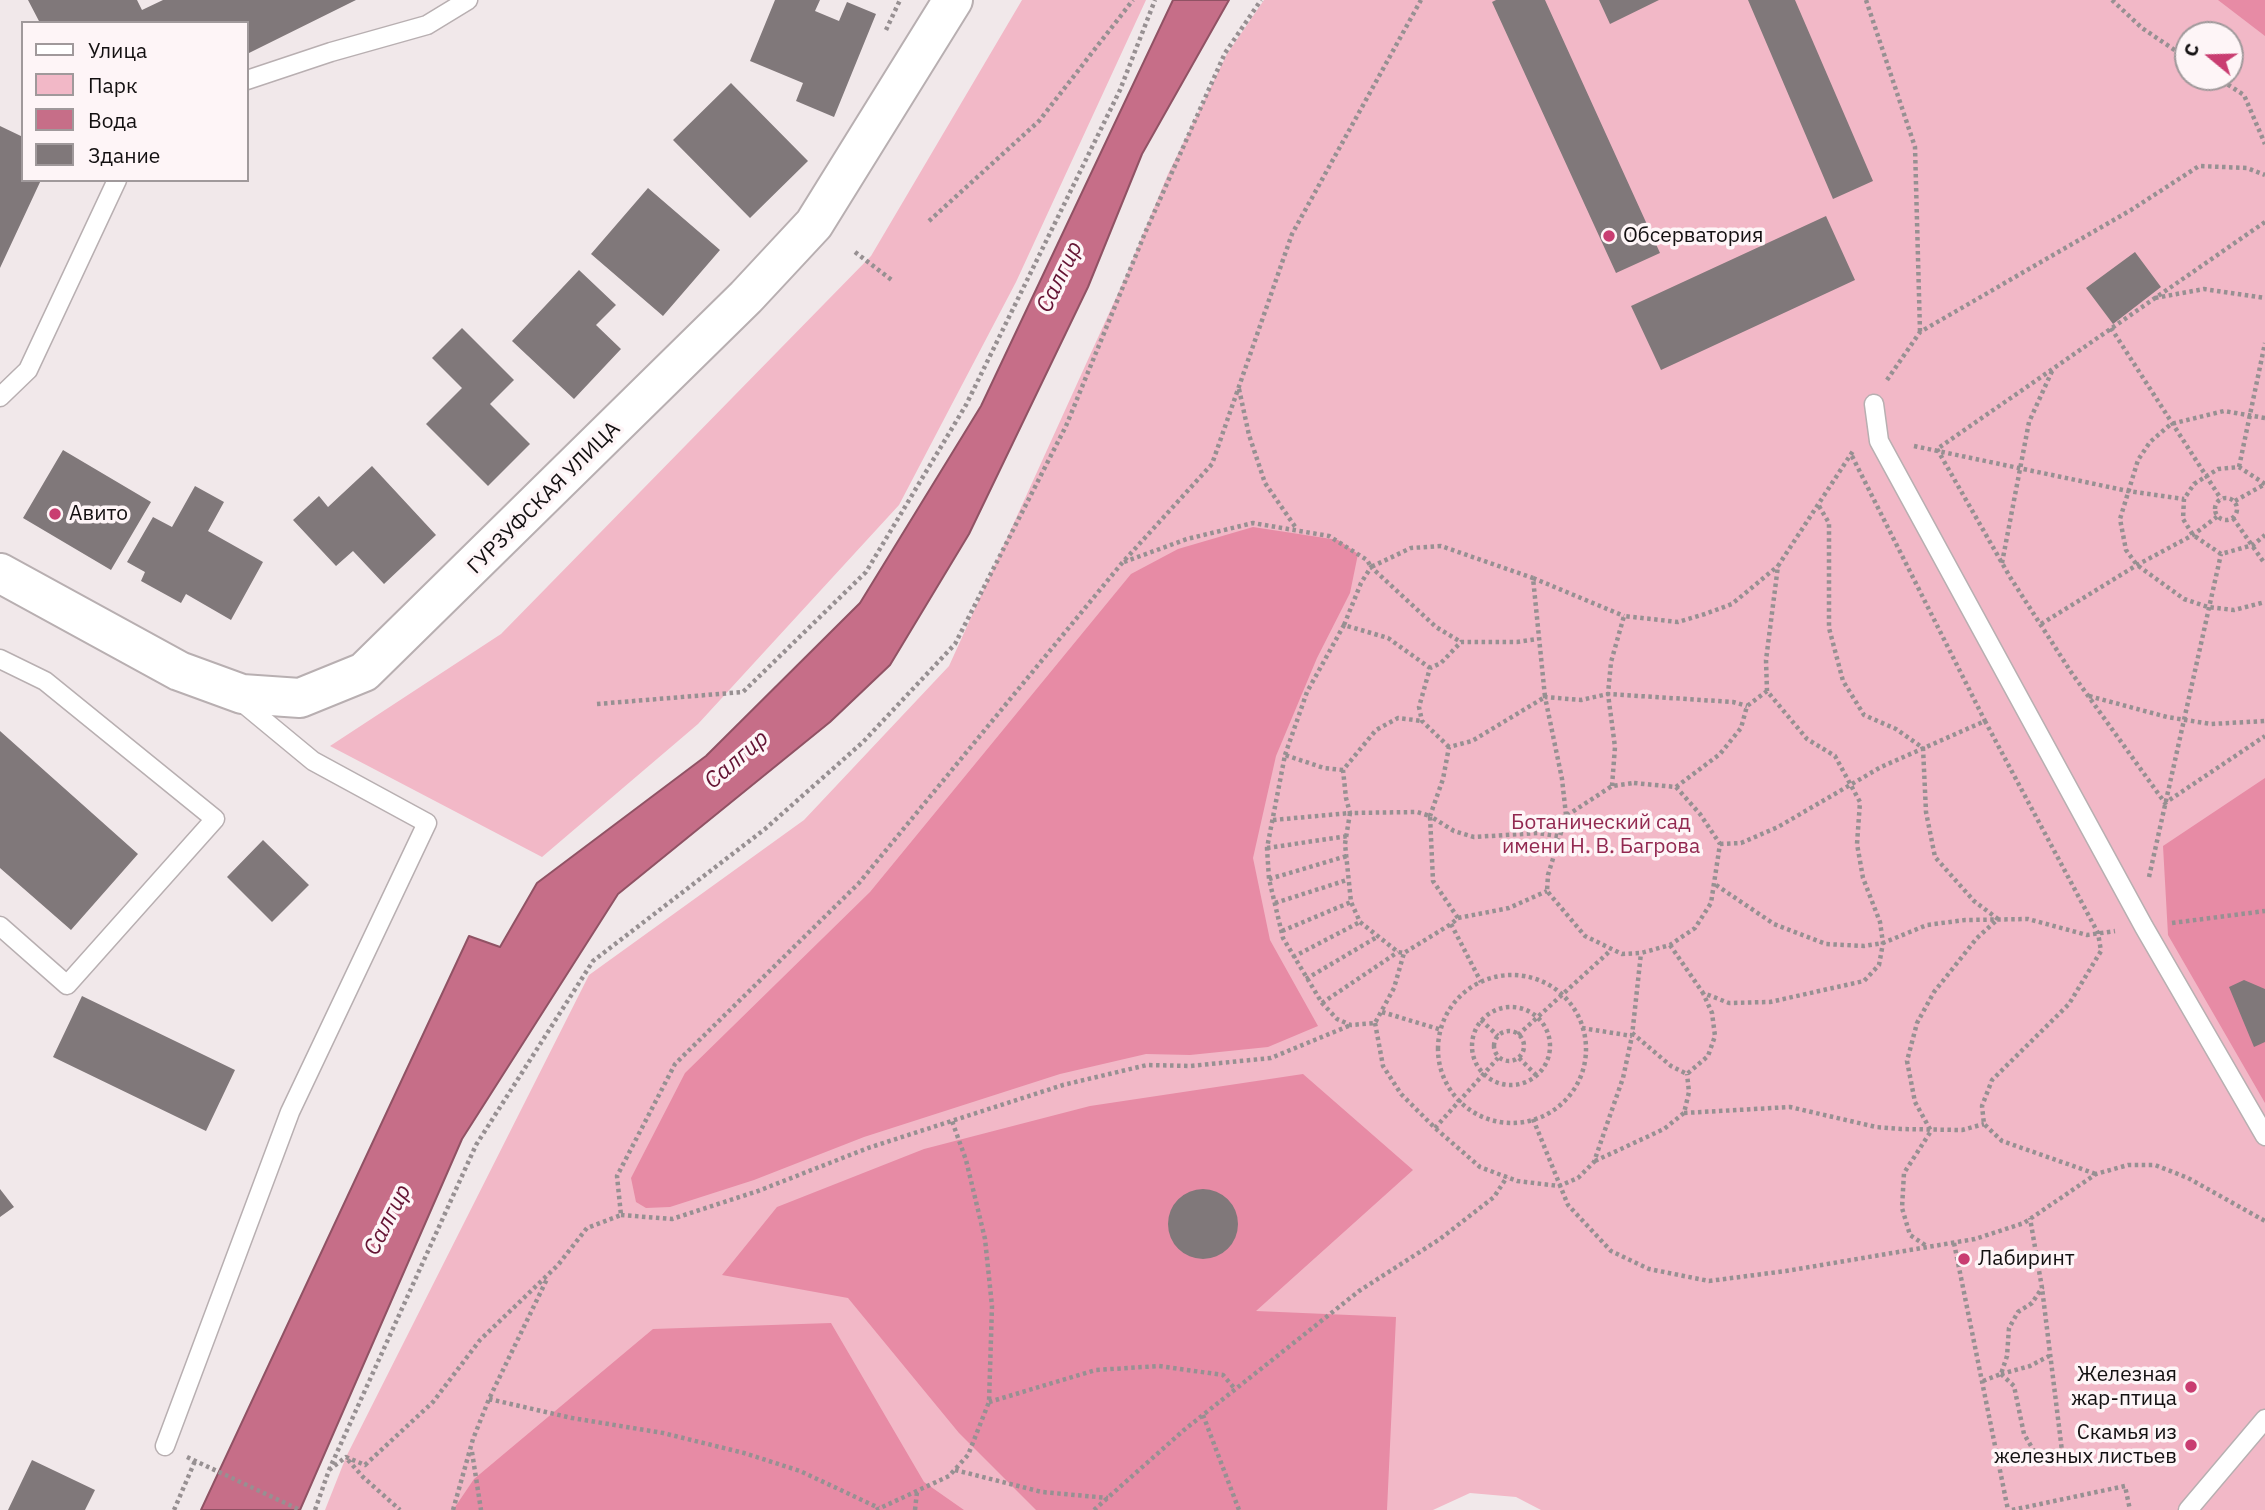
<!DOCTYPE html>
<html>
<head>
<meta charset="utf-8">
<style>
  body { margin:0 }
  #map { position:relative; width:2265px; height:1510px; overflow:hidden; background:#f1e8ea; font-family:"IBM Plex Sans",sans-serif }
  canvas { display:block }
  .legend { position:absolute; left:21px; top:21px; width:228px; height:161px; box-sizing:border-box; background:#fef5f7; border:2px solid #a0999b; margin:0; padding:9px 12px; list-style:none; font-size:21px; color:#131011 }
  .legend li { display:flex; align-items:center; gap:14px; height:35px }
  .legend b { width:35px; border:2px solid #a0999b }
  .north { position:absolute; left:2174px; top:21px; width:70px; height:70px; box-sizing:border-box; background:#fef5f7; border:2px solid #a0999b; border-radius:50%; rotate:289deg; font-size:19px; font-weight:700; line-height:28px; text-align:center; color:#131011 }
  .north::after { content:''; display:block; margin:auto; width:24px; height:32px; background:#c93d71; clip-path:polygon(50% 0,100% 100%,50% 72%,0 100%) }
</style>
</head>
<body>
<div id="map">
<canvas width="2265" height="1510"></canvas>
<ul class="legend">
<li><b style="height:9px;background:#fff"></b>Улица</li>
<li><b style="height:19px;background:#f2b8c7"></b>Парк</li>
<li><b style="height:19px;background:#c66e88"></b>Вода</li>
<li><b style="height:19px;background:#80787a"></b>Здание</li>
</ul>
<div class="north">С</div>
</div>
<script>
const c = document.querySelector('canvas').getContext('2d');
c.lineJoin = 'round';
function paint(path, color) { c.fillStyle = color; c.fill(path, 'evenodd'); }
const shape = rows => new Path2D(rows.map(r => 'M' + r).join(''));
function stroke(path, color, width, dash) { c.strokeStyle = color; c.lineWidth = width; c.lineCap = dash ? 'butt' : 'round'; c.setLineDash(dash || []); c.stroke(path); }
function label(font, color, halo, rows, align = 'center') {
  c.font = font + ' "IBM Plex Sans",sans-serif'; c.lineWidth = 7; c.setLineDash([]); c.textBaseline = 'middle'; c.strokeStyle = halo; c.fillStyle = color; for (const [text, x, y, turn = 0] of rows) {
    c.save(); c.translate(x, y); c.rotate((+turn || 0) * Math.PI / 180); c.textAlign = isNaN(turn) ? turn : align; if (halo) c.strokeText(text, 0, 0); c.fillText(text, 0, 0); c.restore();
  }
}
paint(shape([
  [1022,0,1146,0,1016,282,899,505,698,724,542,857,330,746,501,634,871,256],
  [1264,0,2265,0,2265,1510,1541,1510,1516,1497,1470,1493,1433,1510,325,1510,346,1457,589,975,804,820,949,666,1125,278,1168,174,1227,54],
  [2188,35,2230,35,2230,77,2188,77]
]), '#f2b8c7');
paint(shape([
  [2218,0,2265,0,2265,36],
  [1253,527,1338,540,1358,554,1350,593,1317,658,1276,756,1253,858,1270,940,1318,1026,1268,1047,1190,1055,1146,1054,1060,1074,864,1137,754,1180,670,1207,646,1208,636,1202,631,1178,685,1073,870,892,1131,574,1178,549],
  [2265,778,2265,1103,2168,935,2163,846],
  [1303,1074,1413,1170,1256,1311,1396,1317,1387,1510,1036,1510,959,1433,848,1298,722,1275,777,1207,924,1149,1090,1106],
  [831,1323,924,1482,964,1510,453,1510,474,1479,653,1329]
]), '#e78ba5');
const water = shape([
  [1173,0,1229,0,1142,154,1088,287,969,534,890,665,830,722,618,894,462,1139,300,1510,201,1510,469,936,500,947,537,883,706,756,860,603,981,406,1173,0]
]);
paint(water, '#c66e88');
stroke(water, '#905264', 2);
paint(shape([
  [28,0,137,0,142,10,163,0,356,0,247,54,247,23,40,23],
  [775,0,820,0,815,11,839,21,847,2,876,14,834,117,796,101,803,83,750,61],
  [1496,0,1545,0,1660,253,1616,273,1492,2],
  [1599,0,1659,0,1610,24],
  [1748,0,1795,0,1873,181,1833,199],
  [731,83,808,161,750,218,673,140],
  [0,126,23,137,23,180,41,180,0,268],
  [648,188,720,250,663,316,591,254],
  [1826,216,1855,280,1661,370,1631,306],
  [2135,252,2161,287,2113,324,2086,288],
  [579,270,616,305,596,325,621,349,574,399,512,341],
  [462,328,514,380,490,404,530,444,488,486,426,424,462,388,432,358],
  [63,450,151,502,111,570,23,518],
  [372,466,436,535,384,584,353,551,336,566,293,520,319,496,328,507],
  [195,486,224,502,208,531,263,562,231,620,186,594,181,603,141,581,145,572,127,562,153,517,172,527],
  [0,731,138,854,71,930,0,868],
  [263,840,309,885,272,922,227,877],
  [2244,980,2265,989,2265,1042,2254,1047,2229,987],
  [82,996,235,1070,206,1131,53,1057],
  '1168 1224a35 35 0 1 1 70 0a35 35 0 1 1-70 0Z',
  [0,1189,14,1207,0,1217],
  [32,1460,95,1490,85,1510,8,1510]
]), '#80787a');
const service = shape([
  [247,80,331,52,427,25,468,0],
  [0,397,28,370,117,180],
  [1874,404,1879,441,2144,927,2265,1136],
  [0,659,45,681,215,819,67,985,0,926],
  [165,1446,290,1112,427,823,313,761,238,699],
  [2188,1510,2265,1419]
]);
const secondary = shape([
  [0,573,179,671,242,694,300,698,364,672,746,297,814,224,953,0]
]);
stroke(service, '#b8afb1', 21);
stroke(secondary, '#b8afb1', 42);
stroke(shape([
  [1866,0,1915,147,1920,332],
  [2112,0,2142,28,2188,59],
  [886,30,900,0],
  [2216,77,2244,95,2265,144],
  [929,221,1039,121,1133,0],
  [2265,222,1937,449,2010,577,2071,672,2165,803,2265,736],
  [855,252,893,281],
  [2155,298,2204,289,2265,298],
  [2111,328,2221,499],
  [1887,380,1920,332,2131,210,2199,166,2247,168,2265,175],
  [1239,389,1249,435,1265,483,1296,528],
  [2265,418,2224,411,2171,424,2150,442,2138,460,2120,519,2126,550,2137,565,2184,599,2208,607,2234,610,2265,602],
  [1914,446,2128,491,2184,499],
  [1852,456,1985,721],
  [2239,467,2265,343],
  [2265,484,2239,467,2218,469,2194,484,2184,499,2183,519,2193,535,2221,554,2253,545,2265,535],
  '2215 509a11 11 0 1 1 22 0a11 11 0 1 1-22 0Z',
  [2235,501,2265,484],
  [1819,506,1829,523,1829,628,1843,681,1864,715,1896,729,1923,748,1926,812,1935,857,1974,901,1998,919,1977,938,1934,992,1917,1023,1907,1061,1915,1102,1931,1131,1904,1173,1902,1208,1910,1235,1928,1247],
  [2233,518,2265,564],
  [1124,562,1187,539,1253,523,1329,536,1367,560,1371,567,1411,548,1441,546,1533,578],
  [2002,563,2029,422,2053,369],
  [2041,624,2137,565,2193,535,2218,516],
  [1344,625,1361,583,1371,567,1436,627,1461,642],
  [2089,696,2167,717,2211,724,2265,721],
  [597,704,743,692,866,572,966,405,1120,90,1155,0],
  [1449,747,1422,721,1419,707,1430,668,1441,663,1461,642,1517,642,1537,639],
  [1285,755,1307,692,1344,625,1388,638,1430,668],
  [1343,770,1324,768,1285,755,1267,848,1269,879,1283,938,1322,1003,1337,1019,1351,1025,1375,1023,1394,988,1404,953],
  [1634,783,1676,787,1700,814,1720,844,1711,903,1695,928,1670,945,1641,953,1622,954,1585,936,1547,891,1548,875,1566,816,1612,786,1634,783],
  [1612,786,1615,747,1608,694,1733,702,1747,706],
  [1676,787,1720,754,1741,728,1747,706,1767,691],
  [1566,815,1562,779,1545,697,1581,700,1608,694,1611,662,1624,616,1678,622,1705,614,1732,604,1778,566],
  [1273,820,1350,813,1345,844,1351,902,1360,922,1398,952,1404,953,1451,924,1458,918,1433,881,1430,816,1417,812,1350,813,1346,798,1343,770,1376,730,1398,718,1422,721],
  [1558,836,1538,833,1474,837,1454,831,1430,816,1443,779,1449,747,1472,741,1545,697,1533,578,1624,616],
  [1720,844,1741,843,1778,827,1881,767,1985,721,2098,933,2101,951,2069,1004,1992,1080,1982,1106,1984,1124,2002,1141,2096,1174],
  [1267,848,1348,836],
  [2149,877,2221,554],
  [1269,879,1347,856],
  [1716,885,1774,924,1826,944,1864,946,1883,943,1927,925,1965,920,2028,919,2087,935,2115,931],
  [1275,903,1347,880],
  [1458,918,1509,908,1547,891],
  [2172,923,2265,911],
  [1451,924,1481,982],
  [1282,931,1351,902],
  [1670,945,1703,993,1729,1003,1770,1002,1864,981,1879,965,1883,943,1880,922,1863,878,1857,844,1860,802,1835,756,1807,739,1767,691,1766,660,1778,566,1853,451],
  [1293,957,1360,922],
  '1438 1049a74 74 0 1 1 148 0a74 74 0 1 1-148 0Z',
  [1306,979,1377,937],
  [1322,1003,1398,952],
  '1472 1046a39 39 0 1 1 78 0a39 39 0 1 1-78 0Z',
  [1382,1012,1442,1030],
  [1481,1020,1498,1036],
  [1375,1023,1383,1066,1401,1094,1435,1128,1480,1167,1517,1181,1559,1186,1578,1178,1594,1162,1607,1124,1623,1078,1632,1036,1641,953],
  [1582,1028,1632,1036],
  '1494 1046a15 15 0 1 1 30 0a15 15 0 1 1-30 0Z',
  [1632,1033,1671,1066,1687,1074,1708,1056,1715,1036,1712,1013,1703,993],
  [1518,1035,1610,951],
  [1519,1058,1538,1077],
  [1684,1113,1790,1107,1876,1127,1901,1129,1962,1130,1984,1124],
  [1533,1119,1568,1205,1611,1251,1649,1269,1709,1281,1786,1271,1975,1239,2024,1223,2096,1174,2128,1165,2155,1165,2188,1178,2265,1221],
  [1435,1128,1498,1058],
  [1595,1161,1664,1129,1684,1113,1689,1092,1687,1074],
  [621,1215,672,1219,758,1191,868,1148,1063,1085,1147,1065,1190,1066,1271,1058,1351,1025],
  [1954,1243,2008,1510],
  [2001,1374,2014,1386,2024,1434,2038,1458,2054,1460,2062,1451,2042,1288],
  [2001,1374,2030,1366,2049,1356],
  [1983,1381,2001,1374,2007,1356,2009,1328,2018,1312,2032,1303,2042,1288,2030,1218],
  [489,1399,572,1418,663,1433,744,1453,800,1471,879,1508],
  [989,1402,1096,1370,1159,1366,1223,1375,1235,1389],
  [1203,1415,1239,1510],
  [472,1452,481,1510],
  [187,1457,300,1510],
  [348,1460,363,1477,400,1510],
  [329,1470,346,1457,365,1465,433,1402,480,1340,558,1265,587,1228,621,1215,617,1176,675,1064,859,883,1122,563,1212,464,1292,234,1421,0],
  [955,1470,1042,1492,1108,1498],
  [174,1510,195,1461],
  [315,1510,329,1470,476,1145,593,961,765,829,863,742,955,644,1066,426,1145,233,1225,53,1261,0],
  [453,1510,473,1439,489,1399,547,1279],
  [876,1510,949,1476,968,1455,989,1402,992,1306,985,1239,966,1160,952,1121],
  [915,1510,917,1492],
  [1094,1510,1184,1430,1359,1291,1440,1239,1494,1197,1507,1177],
  [2012,1510,2125,1486,2130,1510]
]), '#979092', 4.5, [3.5, 3.5]);
stroke(service, '#fff', 18);
stroke(secondary, '#fff', 38);
for (const [x, y, r, color] of [
  [1609,236,7,"#c93d71"],
  [55,514,7,"#c93d71"],
  [1964,1259,7,"#c93d71"],
  [2191,1387,7,"#c93d71"],
  [2191,1445,7,"#c93d71"]
]) { const dot = new Path2D(); dot.arc(x, y, r, 0, 2 * Math.PI); c.fillStyle = color; c.fill(dot); stroke(dot, '#fef5f7', 2.5); }
label('21px', '#131011', '#fef5f7', [
  ["Обсерватория",1623,236],
  ["Авито",69,514],
  ["Лабиринт",1978,1259],
  ["Железная",2177,1375,"right"],
  ["жар-птица",2177,1399,"right"],
  ["Скамья из",2177,1433,"right"],
  ["железных листьев",2177,1457,"right"]
], 'left');
label('21px', '#131011', '#fef5f7', [
  ["ГУРЗУФСКАЯ УЛИЦА",544,498,-45]
]);
label('21px', '#922850', '#fef5f7', [
  ["Ботанический сад",1601,823],
  ["имени Н. В. Багрова",1601,847]
]);
label('italic 23px', '#641333', '#fef5f7', [
  ["Салгир",1060,277,-64],
  ["Салгир",737,760,-41],
  ["Салгир",388,1220,-63]
]);
</script>
</body>
</html>
